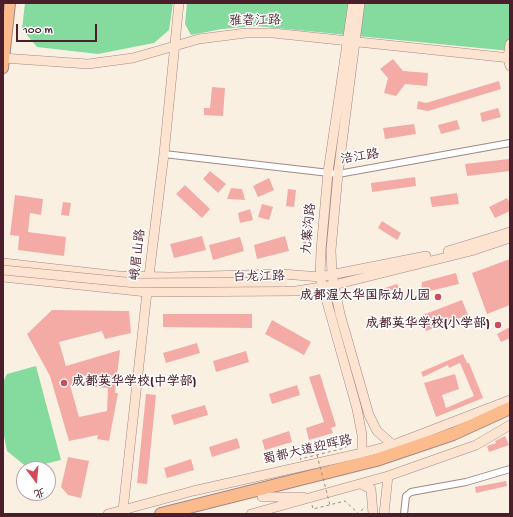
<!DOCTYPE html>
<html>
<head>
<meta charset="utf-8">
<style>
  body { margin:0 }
  #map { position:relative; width:513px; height:517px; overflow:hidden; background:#faf0e2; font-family:"Gochi Hand","LXGW WenKai TC",sans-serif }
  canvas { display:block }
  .frame { position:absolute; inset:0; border:4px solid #4a1f2b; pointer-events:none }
  .north { position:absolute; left:16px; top:461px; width:40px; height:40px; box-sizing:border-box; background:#fff; border:1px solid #b7a5aa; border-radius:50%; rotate:164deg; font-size:11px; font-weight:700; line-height:16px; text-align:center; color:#4a1f2b }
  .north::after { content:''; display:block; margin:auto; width:14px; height:18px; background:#d1495b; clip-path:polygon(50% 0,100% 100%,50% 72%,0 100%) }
  .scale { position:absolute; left:16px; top:24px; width:81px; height:18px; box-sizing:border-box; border:2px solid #4a1f2b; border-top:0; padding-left:5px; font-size:12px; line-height:14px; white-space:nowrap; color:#4a1f2b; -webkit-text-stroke:3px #fff; paint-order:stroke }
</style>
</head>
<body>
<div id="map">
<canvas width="513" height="517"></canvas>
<div class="frame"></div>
<div class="north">北</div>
<div class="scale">100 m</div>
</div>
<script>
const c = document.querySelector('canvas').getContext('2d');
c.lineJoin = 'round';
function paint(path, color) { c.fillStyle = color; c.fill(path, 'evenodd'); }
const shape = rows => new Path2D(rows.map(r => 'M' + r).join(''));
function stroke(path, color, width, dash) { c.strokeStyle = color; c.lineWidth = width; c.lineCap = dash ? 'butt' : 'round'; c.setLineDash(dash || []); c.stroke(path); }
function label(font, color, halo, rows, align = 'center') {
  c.font = font + ' "Gochi Hand","LXGW WenKai TC",sans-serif'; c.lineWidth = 3; c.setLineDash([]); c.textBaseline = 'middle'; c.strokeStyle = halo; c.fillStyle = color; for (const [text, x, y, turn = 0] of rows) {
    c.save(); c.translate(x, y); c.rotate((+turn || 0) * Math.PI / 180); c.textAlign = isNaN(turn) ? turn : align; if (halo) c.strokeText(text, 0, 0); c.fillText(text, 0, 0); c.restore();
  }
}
paint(shape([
  [25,3,173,3,169,30,154,43,98,54,37,47,22,29],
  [187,3,510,3,510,51,256,26,222,29,191,35,185,24],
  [36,366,61,460,28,468,7,451,3,431,3,382,7,374]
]), '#85db9e');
paint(shape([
  [393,59,403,71,428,73,427,86,405,84,396,96,384,93,388,78,380,69],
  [499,81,501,89,428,111,417,109,418,101,426,103],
  [212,87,225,88,223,116,204,115,204,108,210,108],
  [498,108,501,117,482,122,480,113],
  [457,120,460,129,441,134,438,125],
  [414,124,416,134,385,139,383,128],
  [509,159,510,171,467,176,465,164],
  [210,171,226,184,218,193,203,179],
  [415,177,416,186,372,192,371,183],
  [269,178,274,190,258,197,253,186],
  [185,185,210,209,202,218,176,194],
  [231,188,242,189,245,200,227,199],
  [288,189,296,190,294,207,286,206],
  [457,193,459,204,432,207,430,197],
  [15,195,43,199,41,215,30,213,28,232,66,237,64,256,18,250,19,236,10,235],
  [507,198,510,203,510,211,495,218,489,207],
  [63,202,71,203,69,216,61,215],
  [262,204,273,207,269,220,258,217],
  [308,205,313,205,309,245,303,245],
  [250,209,253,220,240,223,238,213],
  [382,221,401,233,397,240,378,228],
  [202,236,206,250,174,258,170,244],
  [285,236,289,251,257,259,254,245],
  [240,237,244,251,213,260,209,245],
  [510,259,510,305,487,314,472,273],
  [456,273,459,284,421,293,422,282],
  [397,284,399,288,389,291,392,299,385,301,382,289],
  [462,300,468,315,426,331,420,316],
  [52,310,129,311,131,333,105,339,102,331,59,342,66,366,120,350,115,393,118,393,109,441,97,439,98,435,69,441,50,376,27,334],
  [70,385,108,388,107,411,79,417],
  [163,314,252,314,252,328,163,327],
  [272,320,311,342,304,355,265,334],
  [510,327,510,338,501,342,497,334],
  [197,343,200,353,166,363,163,353],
  [246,351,249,362,216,372,213,361],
  [463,354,467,363,469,363,483,398,436,417,424,383,455,374,459,389,442,395,446,408,474,396,460,363,449,368,448,365,423,377,421,372],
  [320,374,336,426,331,428,333,433,309,440,306,428,324,422,309,377],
  [297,385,300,395,272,404,269,394],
  [146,394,156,395,147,484,137,483],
  [205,405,208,415,174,425,171,415],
  [289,431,292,442,265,450,262,440],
  [505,436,509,445,489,452,487,446,496,443,495,441],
  [237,438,240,448,212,457,209,447],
  [68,457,89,461,81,498,68,495,61,487],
  [191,459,194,470,167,478,164,468],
  [506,481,507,486,476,493,475,487]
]), '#f4aba5');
const street = shape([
  [164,154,338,174,510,143],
  [404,514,406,496,411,492,466,482,510,469]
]);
const secondary = shape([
  [353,3,328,172,321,250,320,277,357,409,362,435,362,453],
  [360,3,338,174,331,250,332,275,340,314,369,415,377,431,393,445],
  [510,44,508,58,510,66],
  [3,58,88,64,133,58,199,39,246,33,273,33,510,58],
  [448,251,510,232],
  [3,263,119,276,170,277,283,274,320,277,426,256],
  [3,277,147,292,296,291,334,285,471,251,510,238],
  [361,484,371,489,373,514],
  [262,497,303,497],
  [123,510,147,292,164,154,179,3],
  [108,514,193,491,362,453,393,445,510,400],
  [251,514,388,476,476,445,510,425],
  [384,514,388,476]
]);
const primary = shape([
  [3,68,10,3]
]);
const highway = shape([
  [161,514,376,460,453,434,510,408]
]);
stroke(street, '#a28886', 8);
stroke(secondary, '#a28886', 10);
stroke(primary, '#a28886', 12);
stroke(highway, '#a28886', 14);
stroke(shape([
  [301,460,300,459,345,448,349,443,354,441],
  [312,505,313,509,345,501,359,514,365,506]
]), '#a28886', 1, [3, 3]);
stroke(street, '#fff', 6);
stroke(secondary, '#fde4d1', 9);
stroke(primary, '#fbbb8d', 10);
stroke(highway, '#fbbb8d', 12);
const secondaryBridge = shape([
  [3,270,136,283,283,282]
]);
stroke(secondaryBridge, '#a28886', 10, []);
stroke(shape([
  [317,455,330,505]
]), '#a28886', 1, [3, 3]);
stroke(secondaryBridge, '#fde4d1', 9);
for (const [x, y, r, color] of [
  [438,297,4,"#d1495b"],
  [498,325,4,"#d1495b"],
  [64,383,4,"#d1495b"]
]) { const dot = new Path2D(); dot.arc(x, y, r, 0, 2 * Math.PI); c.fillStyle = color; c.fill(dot); stroke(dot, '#fff', 1.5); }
label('13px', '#4a1f2b', '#fff', [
  ["雅砻江路",255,22,-1],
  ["涪江路",360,158,-9],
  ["九寨沟路",310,229,-85],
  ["峨眉山路",139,255,-83],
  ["白龙江路",259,278,-1],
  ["蜀都大道迎晖路",308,451,-13]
]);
label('bold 13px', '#4a1f2b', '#fff', [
  ["成都渥太华国际幼儿园",430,297],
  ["成都英华学校(小学部)",490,325],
  ["成都英华学校(中学部)",72,383,"left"]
], 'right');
</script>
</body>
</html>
